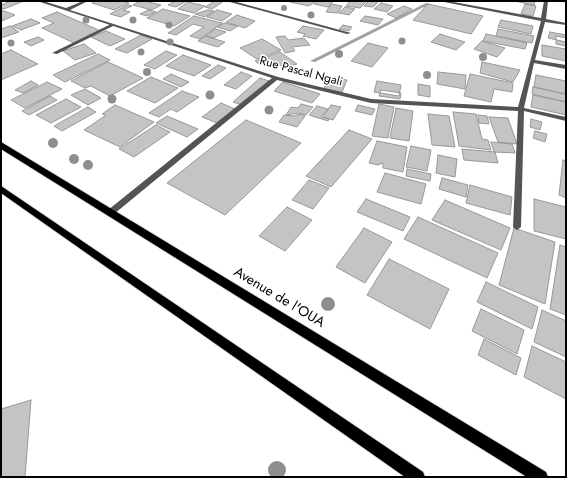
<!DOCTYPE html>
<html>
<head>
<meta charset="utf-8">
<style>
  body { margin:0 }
  #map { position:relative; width:567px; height:478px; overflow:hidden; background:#fff; font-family:Jost,sans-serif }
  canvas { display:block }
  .frame { position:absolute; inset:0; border:2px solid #000; pointer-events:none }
</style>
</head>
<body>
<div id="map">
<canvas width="567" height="478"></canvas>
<div class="frame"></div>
</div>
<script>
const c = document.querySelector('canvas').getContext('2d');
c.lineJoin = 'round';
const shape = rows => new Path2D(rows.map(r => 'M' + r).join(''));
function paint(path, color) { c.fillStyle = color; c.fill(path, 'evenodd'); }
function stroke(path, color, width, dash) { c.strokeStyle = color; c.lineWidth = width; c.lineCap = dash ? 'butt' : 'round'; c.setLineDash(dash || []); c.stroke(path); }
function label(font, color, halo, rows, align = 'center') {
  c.font = font + ' Jost,sans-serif'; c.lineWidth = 3; c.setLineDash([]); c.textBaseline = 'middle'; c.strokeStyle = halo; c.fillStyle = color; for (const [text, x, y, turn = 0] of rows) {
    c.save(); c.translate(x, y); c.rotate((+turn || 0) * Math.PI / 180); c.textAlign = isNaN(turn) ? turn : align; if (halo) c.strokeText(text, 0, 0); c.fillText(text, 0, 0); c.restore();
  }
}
paint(shape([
  [426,3,430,4,315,62,310,61,426,3]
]), '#a2a2a2');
const building = shape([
  [11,1,24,1,4,9,1,8,1,5,11,1],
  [96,1,122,1,129,3,114,10,92,3,96,1],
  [140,1,145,1,161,5,152,10,133,5,140,1],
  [175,1,179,1,185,2,176,7,168,5,175,1],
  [215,1,224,1,212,9,205,7,215,1],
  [291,1,316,1,309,6,290,2,291,1],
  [318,1,329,1,333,2,328,7,314,4,318,1],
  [350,1,367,1,360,8,346,6,350,1],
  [369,1,372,1,378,2,373,7,364,6,369,1],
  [514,1,535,1,534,5,514,1],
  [188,2,205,6,194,13,178,9,188,2],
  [381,3,393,6,387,12,374,9,381,3],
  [331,4,342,6,338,13,326,12,331,4],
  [428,4,483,16,471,34,413,20,428,4],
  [525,4,536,6,533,16,521,14,525,4],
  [128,5,132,6,123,10,130,12,121,17,110,14,128,5],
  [404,6,412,9,396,18,387,14,404,6],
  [345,7,355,9,349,15,339,13,345,7],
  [163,9,190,16,174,26,147,18,163,9],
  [1,10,15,15,2,21,1,10],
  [148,10,156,12,147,16,140,14,148,10],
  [208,10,214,11,205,17,195,14,208,10],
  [217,10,232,14,222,21,207,17,217,10],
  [57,12,101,31,74,43,42,28,54,23,42,18,57,12],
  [237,15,255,21,245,28,226,22,237,15],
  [194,16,222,23,200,39,190,36,204,27,193,24,176,35,168,33,194,16],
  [365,16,383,19,378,25,360,21,365,16],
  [31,19,40,23,21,30,12,26,31,19],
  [501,20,533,26,531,34,498,27,501,20],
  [224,23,238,26,230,31,217,27,224,23],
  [343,25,352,27,349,31,339,29,343,25],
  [10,26,19,32,1,38,1,29,10,26],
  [303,26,324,30,316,39,303,36,305,34,297,32,303,26],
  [215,29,219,30,226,32,214,38,206,36,215,29],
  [498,29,534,36,532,43,496,36,498,29],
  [106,31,125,39,110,46,91,37,106,31],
  [550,32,566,35,566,42,548,38,550,32],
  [440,34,465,42,456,50,431,42,440,34],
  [486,34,527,43,525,49,483,41,486,34],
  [141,35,152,39,127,53,115,49,141,35],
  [205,36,225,42,218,47,198,41,205,36],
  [285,36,288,40,304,38,310,45,292,47,295,51,285,53,276,37,285,36],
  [556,36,566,38,566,46,556,44,556,36],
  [38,37,44,40,31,46,24,42,38,37],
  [262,39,281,50,257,59,240,48,262,39],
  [482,41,505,48,497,57,474,49,482,41],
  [368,43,388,48,372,67,351,61,368,43],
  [84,44,96,53,75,60,63,51,84,44],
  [542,45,566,49,566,61,542,56,542,45],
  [11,50,38,64,1,80,1,54,11,50],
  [166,51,177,55,155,69,144,65,166,51],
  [280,52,297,64,284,68,272,60,260,65,255,61,280,52],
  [98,54,110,60,65,82,53,75,98,54],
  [183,55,211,65,194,76,166,66,183,55],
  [108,62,143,78,110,96,91,86,85,88,71,81,108,62],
  [482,62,520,70,513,82,480,73,482,62],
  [218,65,226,68,210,79,202,76,218,65],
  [241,72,252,76,236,89,224,85,241,72],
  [438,72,466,75,465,89,437,84,438,72],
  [171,74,189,82,181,87,163,79,171,74],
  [470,74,513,83,512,92,494,89,491,102,464,96,470,74],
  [536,75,566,81,565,94,534,87,536,75],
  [151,77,178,88,155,103,127,91,151,77],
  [329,77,347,80,342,92,324,89,329,77],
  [260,78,269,81,242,105,233,102,260,78],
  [31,81,38,85,23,93,15,90,31,81],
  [377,81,401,85,399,96,374,92,377,81],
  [47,82,62,89,25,108,11,100,47,82],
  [283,82,320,94,312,103,274,91,283,82],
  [418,84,430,86,430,97,418,95,418,84],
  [533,87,566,94,566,102,532,94,533,87],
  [85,89,101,98,88,105,71,95,85,89],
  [381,90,401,93,400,99,379,96,381,90],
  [182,91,199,97,177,112,171,109,159,117,149,113,182,91],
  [533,95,566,102,566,115,531,107,533,95],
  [50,96,57,100,29,115,22,111,50,96],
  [66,99,81,107,51,123,36,115,66,99],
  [221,103,235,109,217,123,202,117,221,103],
  [301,104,313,107,306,115,299,113,286,115,291,107,298,108,301,104],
  [379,104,394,107,388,138,372,136,379,104],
  [115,105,154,122,120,147,84,130,106,115,102,114,115,105],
  [331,105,341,107,333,120,323,117,331,105],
  [358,105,375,109,372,115,355,111,358,105],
  [317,106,328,109,321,117,329,119,328,121,309,115,317,106],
  [88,107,96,112,62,131,54,126,88,107],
  [396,108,413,111,409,141,390,138,396,108],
  [453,112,476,114,482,139,488,140,491,150,459,146,453,112],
  [300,114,305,116,297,127,279,122,284,115,293,116,300,114],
  [428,114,449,116,455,147,432,145,428,114],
  [478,115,487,116,489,124,479,123,478,115],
  [167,116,198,129,187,137,156,123,167,116],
  [489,117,508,118,517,144,498,142,489,117],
  [531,119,542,122,540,130,530,127,531,119],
  [246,120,301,143,225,215,167,183,246,120],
  [156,125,170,132,134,157,119,149,156,125],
  [349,130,372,139,331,187,306,176,349,130],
  [535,131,547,134,545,142,533,138,535,131],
  [377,141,407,147,403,172,383,168,383,163,378,165,369,163,377,141],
  [491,142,512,144,515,153,494,152,491,142],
  [411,146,431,150,427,171,406,167,411,146],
  [462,149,495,152,498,163,464,160,462,149],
  [438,155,457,159,455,177,436,173,438,155],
  [563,160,566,161,566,198,559,195,563,160],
  [407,169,431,174,430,181,406,176,407,169],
  [385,173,426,184,421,204,377,192,385,173],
  [442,178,468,185,466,197,439,189,442,178],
  [309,180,329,188,313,209,292,200,309,180],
  [470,185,512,197,510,215,466,203,470,185],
  [366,199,410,217,403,231,357,212,366,199],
  [534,199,566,207,566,239,534,231,534,199],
  [445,200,510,228,501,250,432,220,445,200],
  [287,207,312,220,285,251,259,236,287,207],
  [418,217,498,253,487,278,404,239,418,217],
  [364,228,392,242,365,283,336,267,364,228],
  [514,228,555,242,545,304,499,285,514,228],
  [560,245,566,247,566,315,550,309,560,245],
  [389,259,449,289,430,329,367,295,389,259],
  [486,282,538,307,532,329,477,302,486,282],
  [481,309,524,330,517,354,472,331,481,309],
  [542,310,566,321,566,357,534,342,542,310],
  [484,339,521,358,516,375,478,355,484,339],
  [532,346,566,362,566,399,524,377,532,346],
  [31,400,25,477,1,477,1,409,31,400]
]);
paint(building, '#c4c4c4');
stroke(building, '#989898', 1);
const primary = shape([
  [1,142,546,472,548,477,527,477,1,149,1,142],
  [1,186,423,472,425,477,405,477,1,193,1,186]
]);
stroke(primary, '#dbdbdb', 2);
paint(shape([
  [111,24,115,25,57,54,52,53,111,24]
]), '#545454');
paint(shape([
  [37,1,43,1,66,8,83,1,88,1,70,10,278,77,371,99,518,107,541,21,439,1,448,1,541,18,544,1,548,1,546,19,566,23,566,25,545,22,535,60,566,65,566,69,534,63,524,108,566,117,566,121,524,111,521,227,517,230,513,227,518,111,371,103,277,80,114,214,111,215,107,212,108,210,272,78,37,1],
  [226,1,233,1,351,33,347,34,226,1]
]), '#545454');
paint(primary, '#000');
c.fillStyle = '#8e8e8e';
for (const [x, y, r] of [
  [284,8,3],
  [311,15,3.5],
  [86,20,3.5],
  [133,20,3.5],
  [169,25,3.5],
  [402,41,3.5],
  [170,42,3.5],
  [11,43,3.5],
  [141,52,3.5],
  [339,54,4],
  [483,57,4],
  [147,72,4],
  [427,75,4],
  [210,95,4.5],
  [112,99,4.5],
  [269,110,4.5],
  [53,143,5],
  [74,159,5],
  [88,165,5],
  [328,304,7],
  [277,470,9]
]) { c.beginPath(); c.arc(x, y, r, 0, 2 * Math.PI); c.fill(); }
label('12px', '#000', '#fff', [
  ["Rue Pascal Ngali",301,72,15]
]);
label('14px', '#000', '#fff', [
  ["Avenue de l'OUA",279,298,31]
]);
</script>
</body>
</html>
